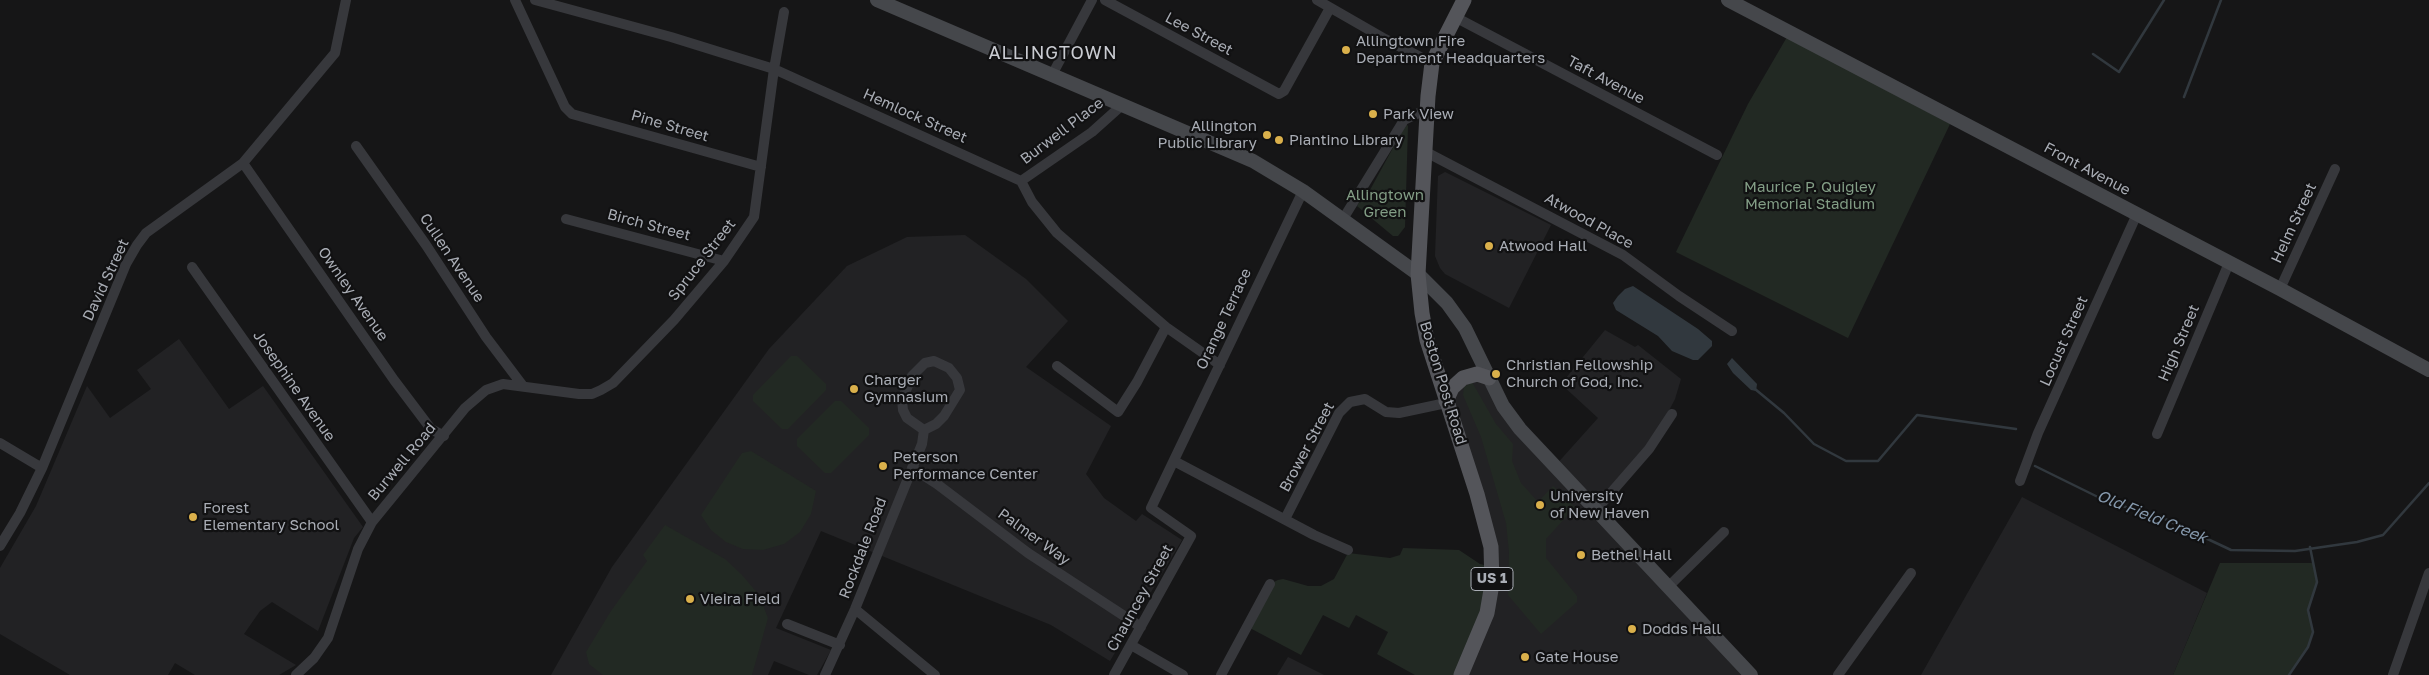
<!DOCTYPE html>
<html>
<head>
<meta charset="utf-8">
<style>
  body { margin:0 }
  canvas { display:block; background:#161617 }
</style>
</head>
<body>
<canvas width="2429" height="675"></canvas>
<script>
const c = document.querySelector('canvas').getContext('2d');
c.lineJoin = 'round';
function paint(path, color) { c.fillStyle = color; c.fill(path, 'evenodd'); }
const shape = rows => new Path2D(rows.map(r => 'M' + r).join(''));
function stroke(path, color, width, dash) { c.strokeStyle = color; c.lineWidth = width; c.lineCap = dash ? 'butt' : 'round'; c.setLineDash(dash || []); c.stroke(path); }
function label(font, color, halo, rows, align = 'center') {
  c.font = font + ' "Golos Text",sans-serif'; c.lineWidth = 4.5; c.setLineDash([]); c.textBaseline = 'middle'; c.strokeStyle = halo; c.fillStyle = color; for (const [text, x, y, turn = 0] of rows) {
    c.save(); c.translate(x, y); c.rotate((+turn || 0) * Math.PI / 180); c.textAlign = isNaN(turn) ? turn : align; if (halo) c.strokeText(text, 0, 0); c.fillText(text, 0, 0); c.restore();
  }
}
paint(shape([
  [1445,172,1551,225,1509,308,1445,274,1440,268,1435,256,1438,176],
  [965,235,1026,279,1068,321,1026,367,1111,426,1086,474,1104,498,1136,521,1142,514,1182,540,1110,661,1051,625,821,531,776,628,831,650,817,675,809,675,774,661,768,675,551,675,612,567,769,349,847,266,907,237],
  [1605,330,1635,347,1638,345,1681,379,1675,399,1649,449,1596,510,1751,675,1461,675,1492,584,1449,393,1477,374,1555,466,1598,418,1561,384],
  [179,339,229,409,263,386,363,527,354,538,318,631,272,602,260,611,244,634,296,665,279,675,195,675,175,663,168,675,70,675,0,634,0,568,36,506,87,386,110,418,151,389,137,370],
  [2022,497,2207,593,2173,675,1921,675],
  [1288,657,1324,675,1277,675]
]), '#222224');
paint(shape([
  [1787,37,1950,124,1848,338,1676,252,1748,104],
  [1406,124,1408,126,1405,227,1398,236,1393,236,1357,206,1365,192,1370,190],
  [791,356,797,356,826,384,826,390,788,429,782,429,753,401,753,395],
  [1472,382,1496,424,1513,444,1512,461,1521,483,1538,502,1553,486,1575,507,1546,539,1546,558,1577,596,1577,602,1541,634,1508,595,1509,552,1506,523,1481,437,1463,395,1464,387],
  [835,401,841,401,869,428,869,435,831,473,825,473,797,446,797,439],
  [751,451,816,491,811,514,800,532,784,544,763,550,743,549,726,542,711,530,701,515,742,453],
  [665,525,725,559,742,575,759,595,768,618,752,675,603,675,589,664,586,652,611,611,647,561,643,555],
  [1403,548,1459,550,1480,564,1493,567,1461,675,1415,675,1377,654,1388,632,1356,615,1349,628,1323,615,1301,655,1248,627,1270,584,1278,580,1283,579,1308,586,1321,586,1334,579,1348,553,1390,558,1400,555],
  [2220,563,2313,563,2317,582,2308,610,2313,632,2308,647,2289,675,2173,675]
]), '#222923');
paint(shape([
  [1633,286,1698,329,1712,341,1712,346,1698,360,1693,360,1672,351,1658,336,1616,310,1613,303,1618,296,1625,289],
  [1732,358,1757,384,1756,391,1751,390,1733,373,1727,364]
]), '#31383e');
stroke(shape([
  [2093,54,2119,72,2164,0],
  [2184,97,2221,0],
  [1755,389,1784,413,1814,444,1846,461,1878,461,1917,415,2016,429],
  [2035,466,2106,501,2165,519,2231,550,2295,551,2357,542,2383,535,2429,483],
  [2289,675,2308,647,2313,632,2308,610,2317,582,2310,547]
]), '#31383e', 2.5);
stroke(shape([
  [515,0,565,107,572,114,761,167],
  [535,0,671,37,774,69,1021,181,1032,202,1057,233,1166,327,1220,365],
  [1105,0,1279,94,1284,91,1330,8],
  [1317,0,1385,39,1432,63],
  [1455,17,1717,155],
  [1052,75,1092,0],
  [356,146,426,245,486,337,523,386],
  [1424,151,1623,255,1679,296,1732,331],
  [243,163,394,380,431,429,444,436],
  [1021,181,1092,132,1121,106],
  [566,219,724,261],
  [1343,219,1404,120,1427,109],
  [192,267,372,522],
  [2280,289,2335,169],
  [934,361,949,368,957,378,960,390,944,416,936,424,924,430,907,418,903,410,902,400,912,376,925,363,934,361],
  [1057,366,1118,412,1137,382,1166,327],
  [2157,434,2229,263],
  [0,443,42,468],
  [1174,461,1314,535,1348,550],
  [912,468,937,484,1028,553,1141,627],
  [2020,481,2038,433,2137,214],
  [1596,510,1649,449,1672,414],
  [1285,519,1339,413,1350,402,1365,399,1386,412,1399,413,1446,403],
  [0,546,20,513,42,468,126,264,137,245,146,233,243,163,335,53,346,0],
  [1669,586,1724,532],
  [855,609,935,675],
  [787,624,840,645],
  [1131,645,1183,675],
  [296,675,314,658,328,638,358,549,372,522,465,408,486,390,503,384,579,394,592,394,601,390,613,383,674,320,724,261,754,217,774,69,784,12],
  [825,675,855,609,922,444,924,430],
  [1114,675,1191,536,1151,508,1303,191],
  [1221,675,1270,584],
  [1838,675,1911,573],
  [2393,675,2429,573]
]), '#37383c', 10);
stroke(shape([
  [877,0,1253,161,1303,191,1418,274,1447,303,1465,328,1503,406,1520,429,1751,675],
  [1728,0,2280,289,2429,370]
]), '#45474b', 14);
stroke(shape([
  [1446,401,1452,388,1463,378,1477,374,1489,378],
  [1461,675,1487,613,1492,584,1491,547,1477,494,1427,340,1422,313,1418,274,1428,96,1432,63,1464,0]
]), '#54555a', 15);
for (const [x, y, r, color] of [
  [1346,50,5,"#dab04b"],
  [1373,114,5,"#dab04b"],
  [1267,135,5,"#dab04b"],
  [1279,140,5,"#dab04b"],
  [1489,246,5,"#dab04b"],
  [1496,374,5,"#dab04b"],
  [854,389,5,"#dab04b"],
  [883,466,5,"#dab04b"],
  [1540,505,5,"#dab04b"],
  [193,517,5,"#dab04b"],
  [1581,555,5,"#dab04b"],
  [690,599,5,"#dab04b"],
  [1632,629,5,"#dab04b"],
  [1525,657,5,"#dab04b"]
]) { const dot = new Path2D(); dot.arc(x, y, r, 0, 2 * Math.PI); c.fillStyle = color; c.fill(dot); stroke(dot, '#111112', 2); }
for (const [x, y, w] of [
  [1492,579,42]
]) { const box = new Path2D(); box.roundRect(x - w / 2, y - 11.5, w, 23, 4); c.fillStyle = '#111112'; c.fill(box); stroke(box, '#a9adb5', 1); }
label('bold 14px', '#a9adb5', null, [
  ["US 1",1492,579]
]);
label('15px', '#a9adb5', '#111112', [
  ["Lee Street",1199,34,28],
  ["Taft Avenue",1606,80,28],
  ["Hemlock Street",915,116,24],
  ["Pine Street",670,126,16],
  ["Burwell Place",1062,131,-37],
  ["Front Avenue",2087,169,28],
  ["Atwood Place",1589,221,29],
  ["Helm Street",2294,223,-65],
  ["Birch Street",649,225,15],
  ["Cullen Avenue",452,258,56],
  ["Spruce Street",702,260,-52],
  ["David Street",106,280,-65],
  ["Ownley Avenue",353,294,55],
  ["Orange Terrace",1224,319,-65],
  ["Locust Street",2064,341,-66],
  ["High Street",2179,343,-67],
  ["Boston Post Road",1443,383,73],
  ["Josephine Avenue",294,386,55],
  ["Brower Street",1307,447,-62],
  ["Burwell Road",402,462,-50],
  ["Palmer Way",1034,537,36],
  ["Rockdale Road",863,548,-69],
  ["Chauncey Street",1140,598,-61]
]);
label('15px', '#a9adb5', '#111112', [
  ["Allingtown Fire",1356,41],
  ["Department Headquarters",1356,58],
  ["Park View",1383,114],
  ["Allington",1257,126,"right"],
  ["Public Library",1257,143,"right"],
  ["Piantino Library",1289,140],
  ["Atwood Hall",1499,246],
  ["Christian Fellowship",1506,365],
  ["Church of God, Inc.",1506,382],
  ["Charger",864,380],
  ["Gymnasium",864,397],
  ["Peterson",893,457],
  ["Performance Center",893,474],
  ["University",1550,496],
  ["of New Haven",1550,513],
  ["Forest",203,508],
  ["Elementary School",203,525],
  ["Bethel Hall",1591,555],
  ["Vieira Field",700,599],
  ["Dodds Hall",1642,629],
  ["Gate House",1535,657]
], 'left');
label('15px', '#839e86', '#111112', [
  ["Maurice P. Quigley",1810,187],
  ["Memorial Stadium",1810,204],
  ["Allingtown",1385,195],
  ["Green",1385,212]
]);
label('italic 16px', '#8598ac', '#111112', [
  ["Old Field Creek",2152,517,22]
]);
c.letterSpacing = '1px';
label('18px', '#caccd2', '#111112', [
  ["ALLINGTOWN",1053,53]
]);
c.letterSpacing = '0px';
</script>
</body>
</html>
